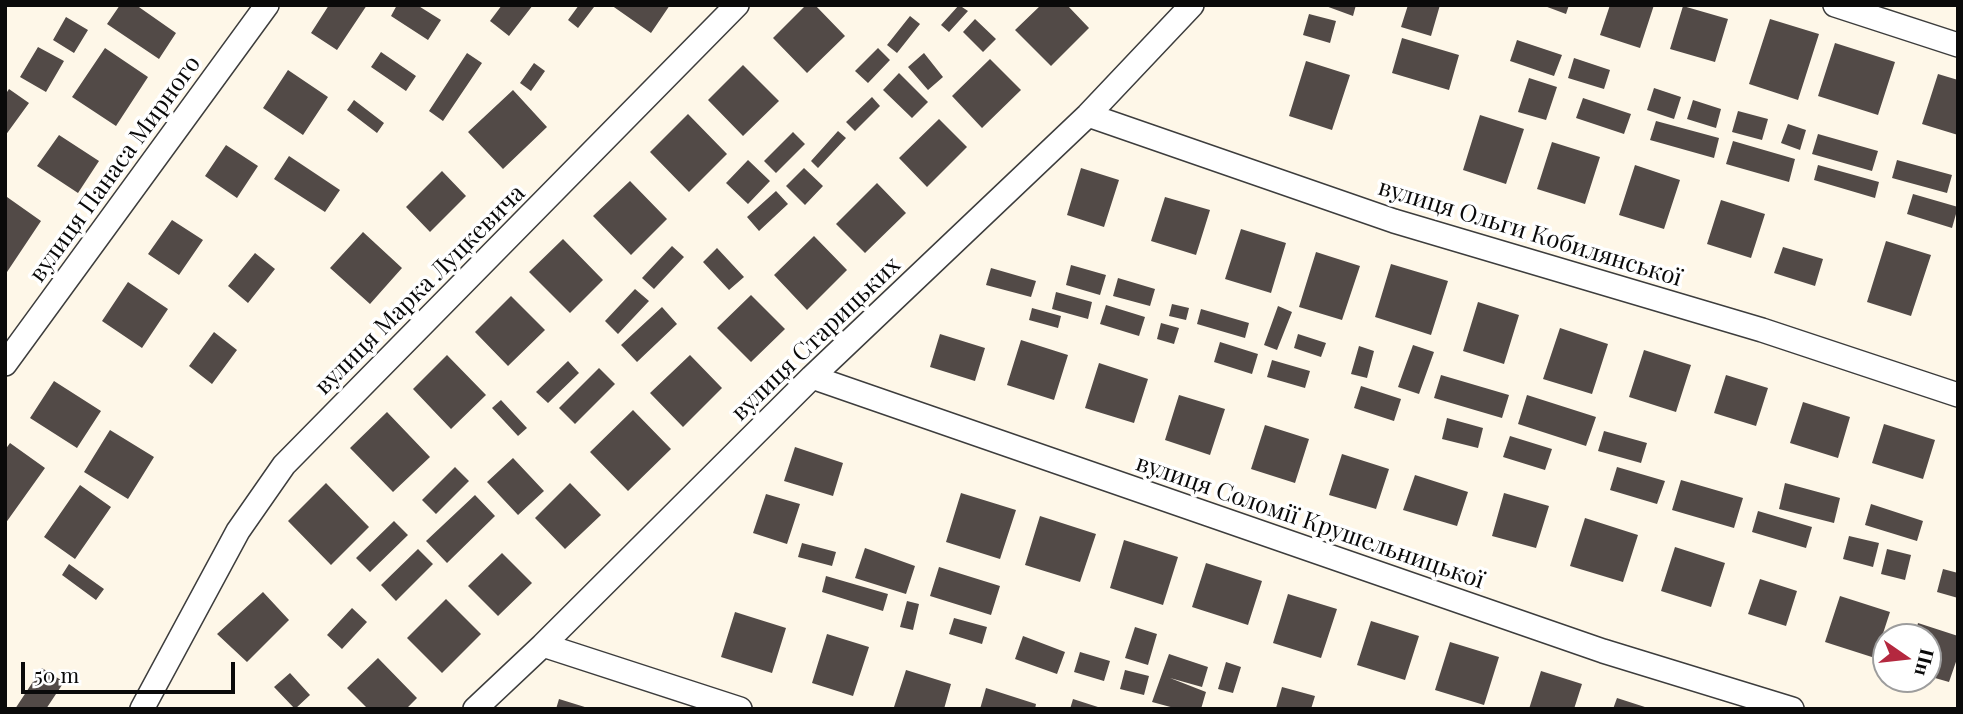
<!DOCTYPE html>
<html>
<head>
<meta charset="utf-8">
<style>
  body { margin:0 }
  #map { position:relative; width:1963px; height:714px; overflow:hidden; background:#fef7e8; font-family:"Playfair Display",serif }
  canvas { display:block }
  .frame { position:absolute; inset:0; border:7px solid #0a0a0a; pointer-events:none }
  .north { position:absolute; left:1872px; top:623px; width:70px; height:70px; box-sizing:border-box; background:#fff; border:2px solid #9d9d9d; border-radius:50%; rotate:104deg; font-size:19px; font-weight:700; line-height:28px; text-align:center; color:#0a0a0a }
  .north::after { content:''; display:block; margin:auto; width:24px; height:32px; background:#b4283f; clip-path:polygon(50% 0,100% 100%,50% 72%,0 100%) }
  .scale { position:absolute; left:21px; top:662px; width:214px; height:32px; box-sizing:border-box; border:4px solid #0a0a0a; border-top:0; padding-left:9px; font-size:21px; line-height:24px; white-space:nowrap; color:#0a0a0a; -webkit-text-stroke:5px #fff; paint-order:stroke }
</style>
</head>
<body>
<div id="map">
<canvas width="1963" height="714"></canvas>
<div class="frame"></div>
<div class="north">Пн</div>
<div class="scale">50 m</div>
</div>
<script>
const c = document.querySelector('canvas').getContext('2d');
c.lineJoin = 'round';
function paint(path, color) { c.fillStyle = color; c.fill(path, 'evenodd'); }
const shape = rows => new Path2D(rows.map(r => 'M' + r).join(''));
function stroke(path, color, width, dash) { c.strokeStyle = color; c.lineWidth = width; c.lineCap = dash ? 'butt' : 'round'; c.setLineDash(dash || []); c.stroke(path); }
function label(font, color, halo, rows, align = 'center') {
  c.font = font + ' "Playfair Display",serif'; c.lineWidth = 7; c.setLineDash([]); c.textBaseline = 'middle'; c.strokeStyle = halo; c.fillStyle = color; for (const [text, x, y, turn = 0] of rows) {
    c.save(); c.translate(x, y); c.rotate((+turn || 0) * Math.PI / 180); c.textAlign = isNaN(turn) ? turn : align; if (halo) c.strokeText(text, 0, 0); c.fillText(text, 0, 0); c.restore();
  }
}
paint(shape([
  [120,5,136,5,176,33,159,59,107,24],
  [329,5,367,5,337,50,311,33],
  [397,5,417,5,441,20,428,40,391,16],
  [502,5,533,5,509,36,490,21],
  [579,5,594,7,578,28,568,20],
  [611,5,670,5,651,33],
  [806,5,815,5,845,36,807,73,773,38],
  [959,5,968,11,949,32,941,25],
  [1041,5,1067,5,1089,28,1051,66,1015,30],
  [1323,5,1356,5,1353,16],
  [1408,5,1440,5,1431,36,1401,27],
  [1542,5,1569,5,1566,14],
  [1610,5,1654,5,1640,48,1600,35],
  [1683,6,1728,19,1715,62,1670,49],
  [1309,14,1336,21,1330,43,1303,35],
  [910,16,920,24,897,53,887,45],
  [66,17,88,30,74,53,53,40],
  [975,19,996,39,983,52,963,32],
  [1770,19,1819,34,1798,100,1749,84],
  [1402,38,1459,55,1449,90,1392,73],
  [1517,40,1562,55,1554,76,1510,61],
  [1835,43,1895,62,1878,115,1818,96],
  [38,47,64,61,46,92,20,77],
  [105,48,148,77,116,126,72,97],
  [878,48,890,60,868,83,855,71],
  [381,52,416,76,406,91,371,67],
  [467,53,482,63,443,121,429,111],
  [924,53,943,77,928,90,908,67],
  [1574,58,1610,70,1604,89,1568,78],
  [990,59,1021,90,982,128,952,96],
  [1306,61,1350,75,1332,130,1289,116],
  [534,63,545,71,531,91,520,83],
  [743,65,779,101,743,136,708,100],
  [288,70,328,97,303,135,263,108],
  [899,73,928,102,912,118,883,90],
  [1938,74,1958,80,1958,135,1922,124],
  [1529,78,1557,87,1546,120,1518,112],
  [1654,88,1681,97,1674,119,1647,110],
  [9,89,29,103,5,136,5,95],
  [513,90,547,127,503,169,468,132],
  [872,97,880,106,855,131,846,122],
  [1583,98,1631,114,1624,134,1576,118],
  [354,100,384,123,377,133,347,110],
  [1693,100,1721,109,1716,128,1687,119],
  [1738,111,1768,119,1762,140,1732,132],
  [688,114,727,154,689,192,650,152],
  [1480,115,1524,129,1506,184,1463,170],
  [939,119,967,147,927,187,899,158],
  [1656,121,1719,138,1714,158,1650,140],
  [1788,124,1806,130,1800,150,1781,143],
  [838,131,846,138,818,168,811,161],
  [793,132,805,144,776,173,764,161],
  [1818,134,1878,151,1872,171,1812,154],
  [59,135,99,161,78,193,37,166],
  [1733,141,1795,159,1789,182,1726,164],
  [1552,142,1600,157,1585,204,1537,189],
  [226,145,258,166,237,198,205,176],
  [289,156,340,190,325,212,274,179],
  [748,160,770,181,748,204,726,183],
  [1897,160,1952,175,1947,193,1892,178],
  [1635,165,1680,180,1664,229,1619,215],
  [1818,165,1879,182,1875,198,1814,180],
  [804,168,823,186,805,205,786,186],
  [1081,168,1119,180,1104,227,1067,215],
  [442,171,466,196,430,232,406,207],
  [630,181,667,219,631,255,593,216],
  [877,183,906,213,865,253,836,224],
  [776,191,788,204,759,231,747,217],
  [1913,194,1958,207,1952,228,1907,214],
  [7,197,41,221,7,272,5,271],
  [1165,197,1210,210,1196,255,1151,241],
  [1721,200,1765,214,1751,258,1707,244],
  [172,220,203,240,179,275,148,254],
  [1241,229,1286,243,1271,293,1225,279],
  [363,232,402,268,370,304,330,268],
  [814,236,847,270,807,310,774,275],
  [563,239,603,280,570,313,529,272],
  [1886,241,1931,255,1911,316,1867,302],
  [672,246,684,257,654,289,642,278],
  [1783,247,1823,259,1815,286,1774,273],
  [717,248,744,277,729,290,703,262],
  [1316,252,1360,266,1342,320,1299,307],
  [255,253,275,269,248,303,228,286],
  [1391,264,1448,281,1431,335,1375,317],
  [1071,265,1106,275,1100,295,1066,285],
  [991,268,1036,281,1031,297,986,285],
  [1118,278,1155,289,1150,306,1113,296],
  [128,282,168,309,142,348,102,321],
  [635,289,649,301,618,334,605,321],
  [1056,292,1092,302,1088,319,1052,309],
  [751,295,785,329,751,362,717,328],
  [511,296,545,330,508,366,475,332],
  [1478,302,1519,315,1504,364,1463,351],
  [1172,304,1189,308,1186,320,1169,316],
  [1106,305,1145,317,1139,336,1100,324],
  [1278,306,1292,312,1277,350,1264,345],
  [662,307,677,324,637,362,621,345],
  [1032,308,1061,316,1058,328,1029,320],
  [1201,309,1249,323,1245,338,1197,324],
  [1161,323,1179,328,1174,344,1157,339],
  [1560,328,1608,344,1592,394,1543,379],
  [214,332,237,350,212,384,189,366],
  [940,334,985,348,975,381,930,367],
  [1298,334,1326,343,1321,357,1294,348],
  [1021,340,1068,355,1054,400,1007,385],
  [1220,342,1258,354,1252,374,1214,362],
  [1413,345,1434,352,1419,394,1398,387],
  [1359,346,1374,351,1367,378,1351,374],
  [1644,350,1691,365,1676,412,1629,397],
  [447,355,486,395,451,429,413,389],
  [690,355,722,388,683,427,650,393],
  [1272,360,1310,371,1305,388,1267,377],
  [568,361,579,373,548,403,536,392],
  [1099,363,1148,379,1134,423,1085,408],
  [599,368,615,384,575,424,559,408],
  [1441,375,1509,395,1502,418,1434,398],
  [1726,375,1768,388,1756,426,1714,413],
  [54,381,101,411,77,448,30,418],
  [1361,386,1401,399,1394,421,1354,408],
  [1179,395,1225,409,1210,455,1165,440],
  [1527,395,1596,417,1586,446,1518,424],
  [501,400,527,428,518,436,492,408],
  [1803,402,1850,417,1838,458,1790,443],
  [633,410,671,449,628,491,590,452],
  [387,412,430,457,393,492,350,448],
  [1447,418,1483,428,1478,448,1442,439],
  [1884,424,1935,440,1923,479,1872,463],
  [1265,425,1309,439,1295,483,1251,469],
  [110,430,154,457,128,499,84,472],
  [1604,431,1647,443,1641,463,1598,451],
  [1510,436,1552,449,1545,470,1503,457],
  [10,443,45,468,5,524,5,450],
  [795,447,843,463,833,496,784,481],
  [1342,454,1389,469,1376,509,1329,495],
  [513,458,544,491,518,515,487,482],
  [455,467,469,481,436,514,422,500],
  [1617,467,1665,481,1657,504,1610,490],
  [1415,475,1468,492,1457,526,1403,510],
  [1681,480,1743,498,1734,528,1672,510],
  [326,483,369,527,331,565,288,521],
  [570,483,601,515,565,549,535,518],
  [1785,483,1840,498,1834,523,1779,509],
  [80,485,111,507,75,559,44,537],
  [961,493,1016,510,1000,559,946,542],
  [1504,493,1549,506,1536,548,1492,536],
  [766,494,800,504,787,544,753,533],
  [475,495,495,516,447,563,426,541],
  [1871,504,1923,521,1917,541,1865,525],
  [1758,511,1812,527,1806,548,1752,532],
  [1040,516,1096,534,1080,582,1025,565],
  [1585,518,1638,535,1623,582,1570,566],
  [394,521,408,535,370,572,356,558],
  [1849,536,1879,543,1873,567,1843,559],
  [1124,540,1178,557,1163,605,1110,588],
  [802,543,836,552,832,566,798,557],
  [1675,547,1725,563,1711,607,1661,591],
  [865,548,915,566,906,594,855,578],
  [418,549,433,564,396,601,381,585],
  [1887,549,1911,555,1905,580,1881,574],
  [502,553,532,583,498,616,468,586],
  [1206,563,1262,581,1248,625,1192,607],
  [69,564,104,589,96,600,62,575],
  [939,567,1000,586,991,615,930,596],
  [1943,569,1958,573,1958,598,1937,592],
  [826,576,888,594,883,611,822,592],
  [1760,579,1797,591,1786,626,1748,614],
  [263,592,289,620,247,662,217,634],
  [1288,594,1337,609,1321,658,1273,643],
  [1840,596,1890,612,1875,658,1825,642],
  [446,599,481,634,442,673,407,638],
  [907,601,919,604,913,630,900,627],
  [352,608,367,622,342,649,327,635],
  [735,612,786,628,772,673,721,657],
  [954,618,987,627,982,644,949,634],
  [1371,621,1419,636,1405,680,1357,665],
  [1918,623,1958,636,1958,656,1949,682,1928,676,1928,637,1914,637],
  [1135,627,1157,634,1148,665,1125,658],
  [827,634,869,647,853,696,812,683],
  [1023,636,1065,652,1057,674,1015,659],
  [1450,642,1499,657,1484,705,1435,690],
  [1080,652,1110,661,1104,681,1074,672],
  [1169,654,1208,667,1202,687,1170,678,1206,692,1201,709,1178,709,1152,702],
  [378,658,417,698,406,709,368,709,347,688],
  [1226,662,1241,667,1233,693,1218,689],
  [42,668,64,682,46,709,15,709],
  [906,670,951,684,944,709,894,707],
  [1125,670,1149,676,1144,695,1120,689],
  [1541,671,1582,684,1574,709,1529,709],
  [290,673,310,695,295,709,274,687],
  [1282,687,1315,696,1311,709,1276,708],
  [986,688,1036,704,1035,709,980,709],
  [1617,698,1648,708,1648,709,1613,709],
  [559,699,588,708,588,709,556,709],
  [1073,699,1101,708,1101,709,1070,709]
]), '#524a47');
const minor = shape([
  [1835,5,1958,45],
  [1088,115,1394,221,1762,330,1958,395],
  [5,364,267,5],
  [812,377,1603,651,1792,709],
  [543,645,740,709],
  [142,709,238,531,284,465,737,5],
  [475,709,543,645,812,377,1088,115,1192,5]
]);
stroke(minor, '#3d3d3d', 26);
stroke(minor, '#fff', 23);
label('24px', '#0a0a0a', '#fff', [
  ["вулиця Панаса Мирного",115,169,-54],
  ["вулиця Ольги Кобилянської",1530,233,17],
  ["вулиця Марка Луцкевича",420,290,-45],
  ["вулиця Старицьких",816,339,-44],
  ["вулиця Соломії Крушельницької",1310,522,19]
]);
</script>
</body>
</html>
